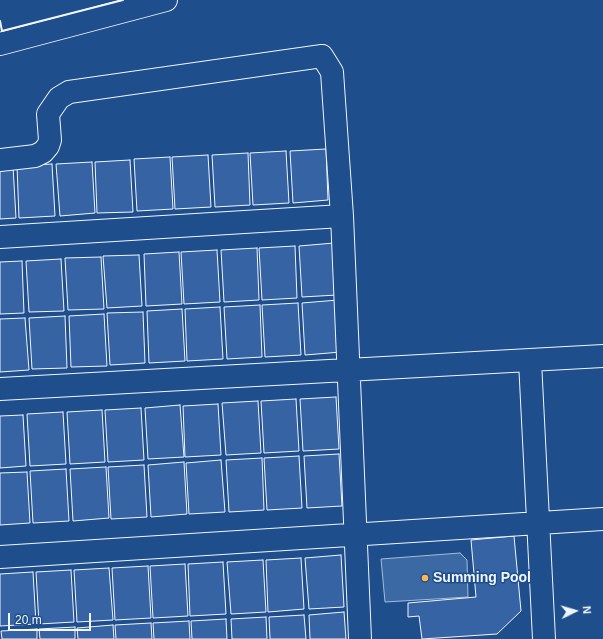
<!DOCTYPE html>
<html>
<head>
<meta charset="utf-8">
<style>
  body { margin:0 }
  #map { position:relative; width:603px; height:639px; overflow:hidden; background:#1f4e8c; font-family:Helvetica,sans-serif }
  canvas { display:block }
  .north { position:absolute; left:555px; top:591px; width:40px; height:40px; -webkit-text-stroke:3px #1f4e8c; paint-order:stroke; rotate:85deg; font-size:11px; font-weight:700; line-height:16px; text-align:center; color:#f2f6ff }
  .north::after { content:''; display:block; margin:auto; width:14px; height:18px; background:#f2f6ff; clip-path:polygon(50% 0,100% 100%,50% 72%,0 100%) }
  .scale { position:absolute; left:8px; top:613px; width:83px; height:18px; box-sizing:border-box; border:2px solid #f2f6ff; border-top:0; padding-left:5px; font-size:12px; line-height:14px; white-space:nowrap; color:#f2f6ff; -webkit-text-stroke:3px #1f4e8c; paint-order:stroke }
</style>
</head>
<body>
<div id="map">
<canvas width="603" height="639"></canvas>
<div class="north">N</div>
<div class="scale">20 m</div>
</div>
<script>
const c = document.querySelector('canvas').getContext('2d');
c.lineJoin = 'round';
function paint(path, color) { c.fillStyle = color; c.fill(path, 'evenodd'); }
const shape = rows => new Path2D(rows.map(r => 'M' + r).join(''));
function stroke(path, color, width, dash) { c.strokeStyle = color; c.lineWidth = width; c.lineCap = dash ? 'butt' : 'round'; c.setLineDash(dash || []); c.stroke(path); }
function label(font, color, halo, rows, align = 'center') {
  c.font = font + ' Helvetica,sans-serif'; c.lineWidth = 3; c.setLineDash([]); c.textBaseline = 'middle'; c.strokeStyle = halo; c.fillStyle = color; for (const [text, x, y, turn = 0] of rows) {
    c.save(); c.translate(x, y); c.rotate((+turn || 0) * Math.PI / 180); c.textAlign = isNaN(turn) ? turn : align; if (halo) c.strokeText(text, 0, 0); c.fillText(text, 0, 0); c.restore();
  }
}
const water = shape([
  [460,553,467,560,468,597,385,602,381,559,460,553]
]);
paint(water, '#3b69a3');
stroke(water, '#a8bbd7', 1);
const building = shape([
  [326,149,328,200,293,203,290,151,326,149],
  [286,151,289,203,253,205,250,153,286,151],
  [248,153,250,205,215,207,212,155,248,153],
  [208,155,211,207,175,209,172,157,208,155],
  [170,157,173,209,137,211,134,159,170,157],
  [130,160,133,212,97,213,95,162,130,160],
  [92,162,95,213,60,216,56,164,92,162],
  [52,164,55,216,19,218,17,166,52,164],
  [13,166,16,218,0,219,0,167,13,166],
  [334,243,337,295,302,297,299,246,334,243],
  [295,246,297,298,262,300,259,248,295,246],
  [257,248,259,300,224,302,221,250,257,248],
  [217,250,220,302,184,304,181,252,217,250],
  [179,252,182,304,146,306,144,254,179,252],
  [139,255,142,306,107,308,103,256,139,255],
  [101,257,104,309,68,310,65,258,101,257],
  [61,259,64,311,29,312,26,261,61,259],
  [22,261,24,313,0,314,0,262,22,261],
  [338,300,341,352,305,355,302,303,338,300],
  [298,303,301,355,265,357,262,305,298,303],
  [260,305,262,357,227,359,224,307,260,305],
  [220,307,223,359,187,361,185,309,220,307],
  [182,309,185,361,149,363,147,311,182,309],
  [143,312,145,363,110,365,107,313,143,312],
  [104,314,107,366,71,367,69,316,104,314],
  [65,316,67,368,32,369,29,318,65,316],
  [25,318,29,370,0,372,0,319,25,318],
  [336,397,339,449,303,451,300,399,336,397],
  [296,399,299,451,264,453,261,401,296,399],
  [258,401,261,453,226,455,222,403,258,401],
  [218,404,221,455,185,457,183,406,218,404],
  [180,405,184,457,148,459,145,408,180,405],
  [141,408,144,460,108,462,105,410,141,408],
  [102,410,105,462,70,464,67,412,102,410],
  [63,412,66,464,30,466,27,414,63,412],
  [23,415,26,466,0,468,0,416,23,415],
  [339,454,342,506,307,508,304,456,339,454],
  [299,456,302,508,267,510,264,458,299,456],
  [262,458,264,510,229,512,226,460,262,458],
  [221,460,225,512,189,514,186,463,221,460],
  [184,462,187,514,151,517,148,465,184,462],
  [144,465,147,517,111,519,108,467,144,465],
  [106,467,109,518,73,521,70,469,106,467],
  [66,469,69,521,33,523,30,471,66,469],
  [27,472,30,523,0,525,0,473,27,472],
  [514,536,521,611,497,634,422,639,419,616,408,617,408,603,476,597,471,540,514,536],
  [341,555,344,607,309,609,305,558,341,555],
  [301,558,304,609,268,612,266,560,301,558],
  [263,560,266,612,231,614,227,562,263,560],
  [223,562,226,614,190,616,188,564,223,562],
  [185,564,188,616,153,618,150,566,185,564],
  [148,566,151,618,115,620,112,568,148,566],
  [109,568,113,620,77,622,74,570,109,568],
  [71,570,74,622,39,624,36,572,71,570],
  [33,572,36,624,0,626,0,574,33,572],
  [344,612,346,639,310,639,309,615,344,612],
  [304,615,306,639,270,639,269,617,304,615],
  [266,617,267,639,232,639,231,619,266,617],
  [226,619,227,639,192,639,191,621,226,619],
  [189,621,190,639,154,639,153,623,189,621],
  [151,623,152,639,116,639,115,625,151,623],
  [113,625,114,639,78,639,77,628,113,625],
  [75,627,75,639,40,639,39,629,75,627],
  [37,629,37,639,2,639,1,631,37,629]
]);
paint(building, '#3563a3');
stroke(building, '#f2f6ff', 1);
const minor = shape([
  [0,44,166,0],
  [0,160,35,156,43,152,48,146,50,140,48,114,59,98,69,92,322,56,332,72,342,216,360,639],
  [0,237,342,216],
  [530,361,544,639],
  [0,389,603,356],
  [0,557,603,519]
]);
stroke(minor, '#f2f6ff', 24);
stroke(minor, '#1f4e8c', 22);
stroke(shape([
  [0,21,2,31,123,0]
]), '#f2f6ff', 2);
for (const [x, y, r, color] of [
  [425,578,4,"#ffb74d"]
]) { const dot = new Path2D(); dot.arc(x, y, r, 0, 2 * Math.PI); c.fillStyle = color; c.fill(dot); stroke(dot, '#1f4e8c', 1.5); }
label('bold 14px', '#f2f6ff', '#1f4e8c', [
  ["Summing Pool",433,578]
], 'left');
</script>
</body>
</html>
